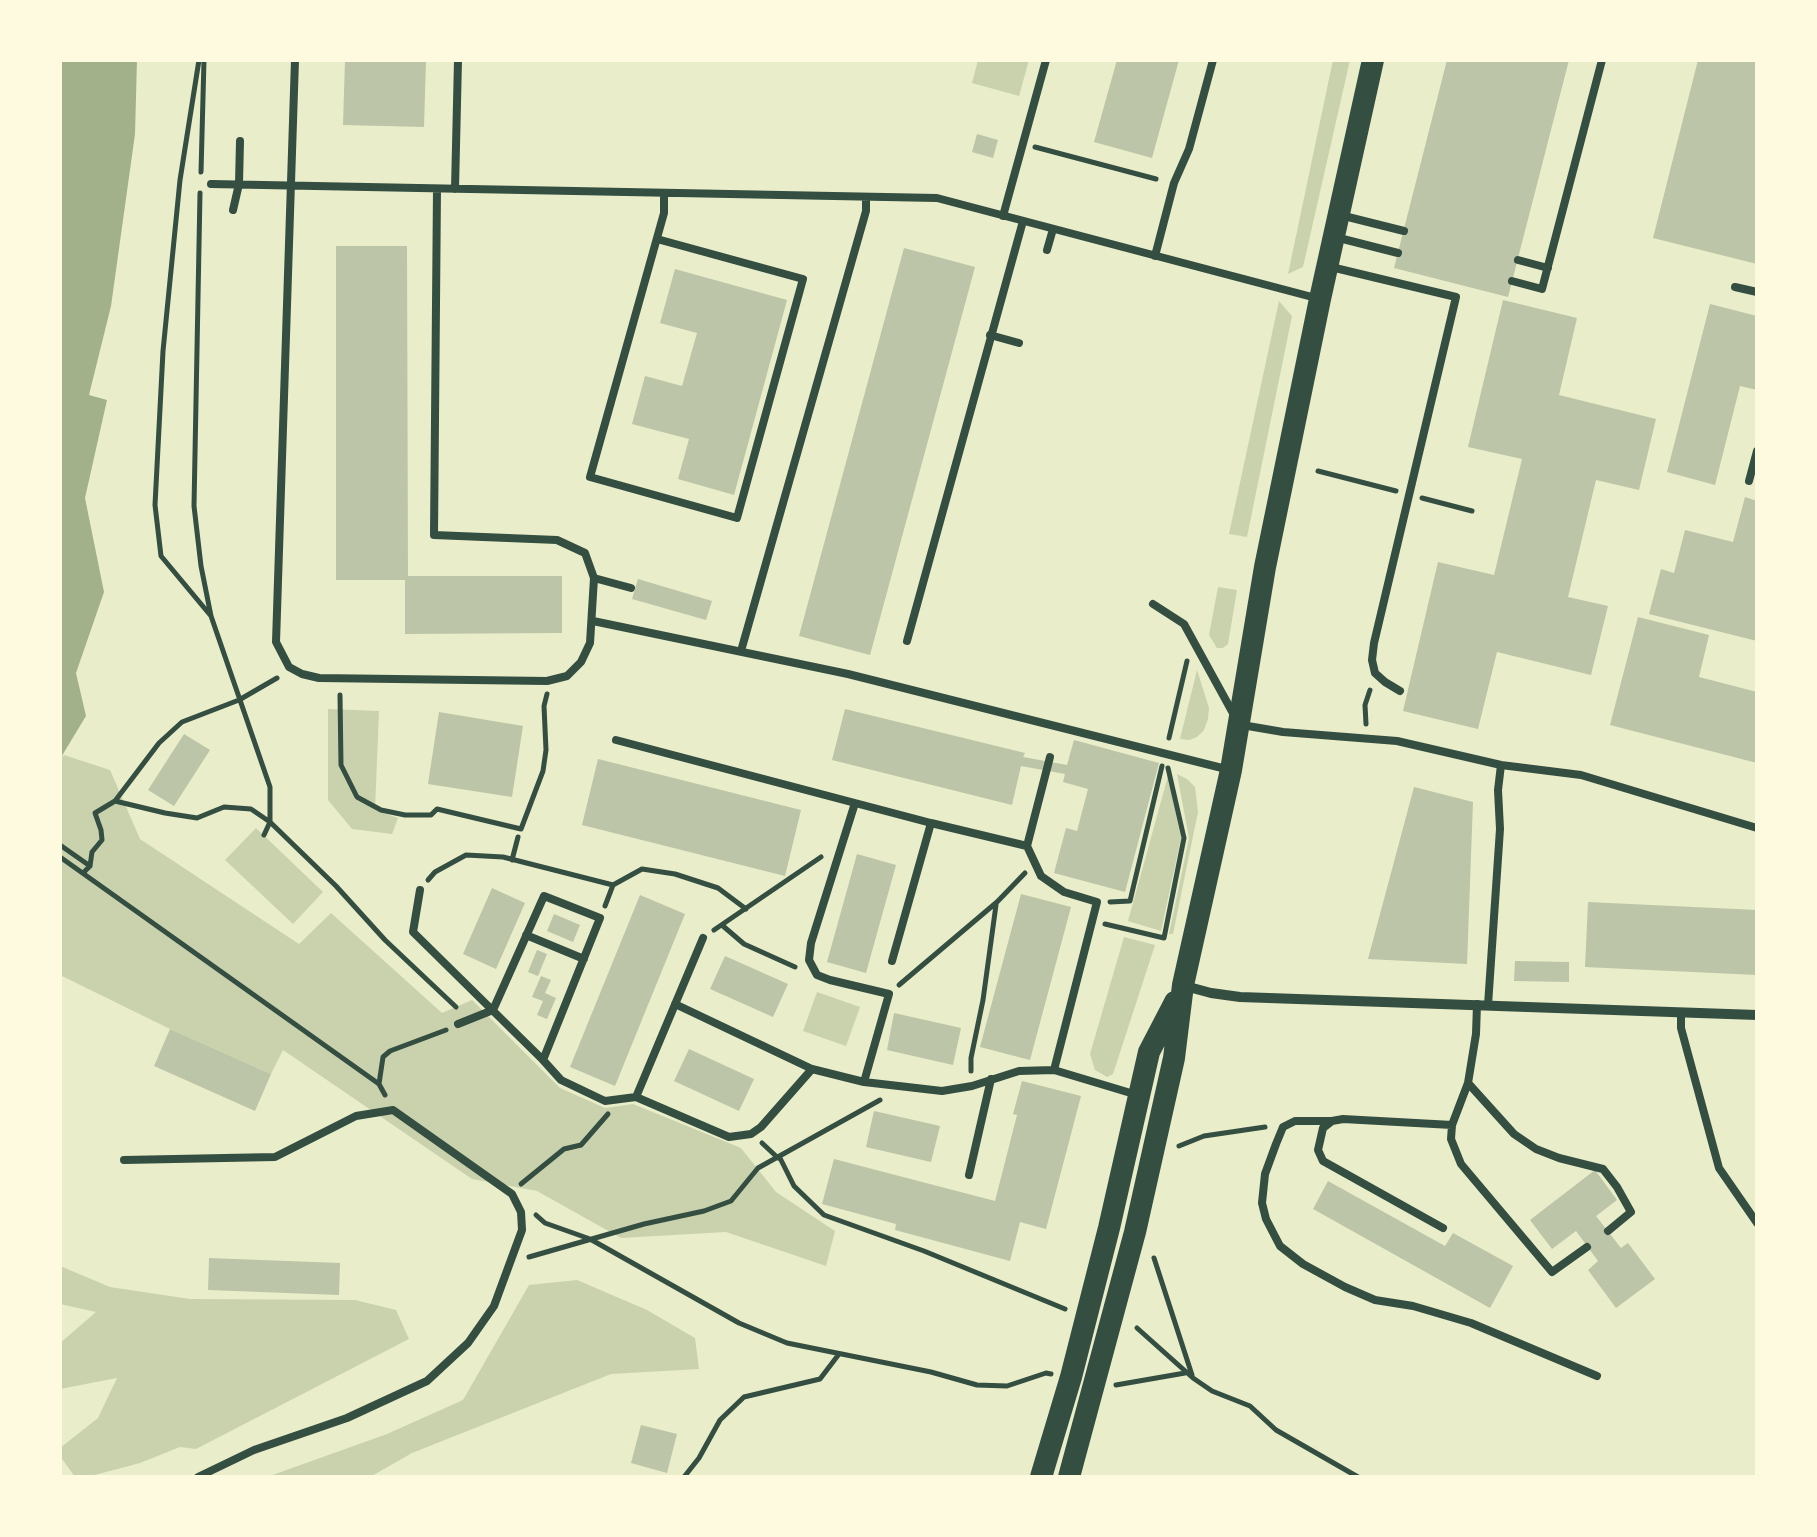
<!DOCTYPE html>
<html>
<head>
<meta charset="utf-8">
<style>
  body { margin:0 }
  #map { position:relative; width:1817px; height:1537px; overflow:hidden; background:#e9edc9; font-family:"IBM Plex Serif",serif }
  canvas { display:block }
  .frame { position:absolute; inset:0; border:62px solid #fefae0; pointer-events:none }
</style>
</head>
<body>
<div id="map">
<canvas width="1817" height="1537"></canvas>
<div class="frame"></div>
</div>
<script>
const c = document.querySelector('canvas').getContext('2d');
c.lineJoin = 'round';
function paint(path, color) { c.fillStyle = color; c.fill(path, 'evenodd'); }
const shape = rows => new Path2D(rows.map(r => 'M' + r).join(''));
function stroke(path, color, width, dash) { c.strokeStyle = color; c.lineWidth = width; c.lineCap = dash ? 'butt' : 'round'; c.setLineDash(dash || []); c.stroke(path); }
paint(shape([
  [978,60,1029,60,1019,96,972,83],
  [1333,60,1350,60,1303,267,1288,274],
  [1279,301,1292,316,1247,537,1229,534],
  [1218,587,1237,590,1228,644,1223,648,1217,648,1209,635],
  [1197,670,1209,708,1208,719,1204,730,1197,737,1189,740,1180,739],
  [328,709,379,711,375,810,398,818,392,834,352,829,328,800],
  [64,755,110,770,140,839,299,944,331,913,442,1013,472,1000,560,1088,605,1108,633,1104,741,1148,776,1192,835,1231,826,1266,726,1232,621,1238,537,1191,472,1179,283,1050,271,1074,170,1029,60,975,60,759],
  [1177,774,1187,779,1195,787,1198,812,1173,934,1169,934,1189,838],
  [1168,776,1181,838,1161,931,1128,921],
  [256,828,323,892,293,924,225,860],
  [1124,937,1155,945,1113,1074,1107,1077,1095,1070,1090,1054],
  [817,992,860,1007,846,1046,803,1031],
  [60,1266,110,1287,190,1299,355,1300,396,1310,409,1339,196,1449,180,1447,140,1463,87,1477,75,1477,60,1456,60,1448,98,1418,117,1378,60,1389,60,1343,96,1312,60,1304],
  [577,1280,647,1310,695,1338,699,1369,611,1374,412,1453,370,1477,267,1477,387,1434,463,1400,529,1285]
]), '#cad2ad');
paint(shape([
  [60,60,137,60,135,134,111,306,89,395,107,400,85,498,104,592,76,673,86,716,60,759]
]), '#a3b18a');
paint(shape([
  [345,60,426,60,424,127,343,125],
  [1117,60,1179,60,1152,158,1094,142],
  [1447,60,1569,60,1508,297,1394,268],
  [1698,60,1757,60,1757,264,1653,238],
  [977,134,998,140,993,158,972,152],
  [336,246,407,246,408,576,562,576,562,633,405,634,405,580,336,580],
  [904,248,975,267,870,655,799,636],
  [675,269,787,300,734,495,678,479,689,439,632,424,645,376,682,386,697,333,660,323],
  [1503,300,1577,318,1559,395,1656,419,1639,490,1596,480,1568,597,1608,606,1591,675,1497,652,1478,729,1403,711,1438,562,1494,575,1522,459,1468,447],
  [1710,304,1757,316,1757,390,1740,386,1715,485,1667,472],
  [1745,497,1757,501,1757,641,1649,614,1661,569,1674,573,1685,530,1733,542],
  [638,579,712,601,706,620,632,599],
  [1638,617,1709,635,1699,677,1757,692,1757,763,1610,725],
  [845,709,1025,753,1023,757,1067,765,1074,740,1159,763,1125,892,1054,873,1066,828,1077,831,1088,789,1063,782,1065,774,1021,766,1012,805,832,760],
  [439,712,523,726,512,797,428,784],
  [184,734,210,750,174,806,148,790],
  [598,759,801,810,785,876,582,825],
  [1414,787,1473,802,1467,964,1368,959],
  [857,854,896,865,866,973,827,962],
  [492,888,525,903,496,969,463,954],
  [1021,894,1071,907,1030,1060,980,1047],
  [640,895,685,914,615,1086,570,1067],
  [1588,902,1757,910,1757,975,1585,967],
  [554,914,580,925,573,942,547,931],
  [537,950,547,954,538,976,528,972],
  [725,956,788,984,773,1017,710,989],
  [1515,961,1569,962,1569,982,1514,981],
  [541,976,551,980,545,993,556,998,547,1019,537,1015,543,1001,532,997],
  [894,1013,961,1028,953,1065,887,1050],
  [170,1029,271,1074,255,1111,154,1066],
  [689,1049,754,1079,739,1111,674,1081],
  [1022,1081,1081,1096,1046,1229,1020,1222,1010,1261,895,1230,896,1224,822,1204,834,1159,995,1201,1017,1115,1013,1114],
  [874,1111,940,1126,931,1162,866,1147],
  [1595,1170,1617,1200,1596,1216,1621,1248,1628,1243,1655,1279,1616,1308,1588,1270,1598,1261,1576,1231,1552,1249,1530,1220],
  [1328,1181,1445,1246,1453,1233,1513,1266,1490,1308,1313,1209],
  [209,1258,340,1263,339,1295,208,1290],
  [641,1425,677,1434,667,1473,631,1463]
]), '#bcc5a7');
stroke(shape([
  [199,60,180,180,163,351,155,505,161,556,211,616],
  [1035,147,1156,179],
  [201,172,204,60],
  [200,193,194,506,201,566,211,616,270,787,270,822,264,835],
  [1318,471,1396,491],
  [1422,498,1472,511],
  [340,695,341,765,357,797,381,810,405,815,431,815,437,809,521,829,543,771,546,750,544,706,547,694],
  [1366,724,1365,705,1370,690],
  [1169,738,1187,661],
  [115,801,165,813,197,818,224,807,251,809,270,822,336,886,385,940,456,1007],
  [60,845,90,866],
  [60,857,379,1084],
  [512,860,518,837],
  [83,873,90,866,92,852,102,840,101,830,95,813,115,801,159,743,182,722,239,700,277,678],
  [428,880,435,872,466,855,503,857,613,885,605,906],
  [613,885,642,869,675,874,718,888,746,909],
  [1110,902,1130,901,1162,766],
  [1105,924,1164,938,1184,838,1168,768],
  [723,926,744,944,795,967],
  [714,930,821,857],
  [899,985,997,902,1025,873],
  [971,1071,971,1058,983,1000,996,905],
  [385,1095,379,1084,383,1057,390,1051,446,1030],
  [762,1143,778,1158],
  [1179,1146,1204,1136,1265,1127],
  [780,1158,794,1186,824,1215,924,1251,1065,1309],
  [521,1184,564,1149,581,1145,608,1114],
  [536,1215,545,1223,590,1239,739,1323,787,1343,931,1372,977,1385,1007,1386,1046,1373,1051,1374],
  [529,1257,644,1224,704,1211,731,1201,758,1168,880,1100],
  [1154,1258,1192,1375],
  [1137,1328,1193,1378,1212,1391,1250,1406,1276,1430,1358,1477],
  [1116,1385,1185,1373],
  [684,1477,699,1458,720,1420,744,1397,820,1379,839,1354]
]), '#344e41', 5);
stroke(shape([
  [295,60,276,642,289,667,302,674,319,678,547,681,567,676,581,662,590,643,594,578,585,553,557,540,434,535,437,189],
  [211,184,937,198,1316,298],
  [455,189,458,60],
  [233,210,239,184,240,141],
  [1340,215,1404,231],
  [1003,216,1046,60],
  [1339,238,1398,253],
  [657,239,803,279,737,518,590,477,664,213,664,193],
  [1047,250,1053,229],
  [1155,256,1174,183,1189,149,1213,60],
  [1518,260,1548,268],
  [1331,267,1456,297,1374,643,1372,660,1375,673,1385,682,1400,691],
  [1512,281,1542,289,1602,60],
  [1735,287,1757,292],
  [990,335,1019,343],
  [1749,481,1757,451],
  [594,578,631,588],
  [1153,604,1184,624,1234,715],
  [593,621,848,674,1226,769],
  [907,641,1023,221],
  [741,651,866,211,866,198],
  [1242,725,1283,732,1397,741,1501,765,1581,775,1757,828],
  [616,740,931,823,1027,846],
  [1050,757,1027,846,1041,876,1064,892,1097,902,1054,1070],
  [855,803,811,943,809,960,817,975,830,980,889,994,864,1082],
  [420,890,413,932,543,1060,561,1080,605,1101,636,1097,729,1137,751,1134,761,1127,812,1069,864,1082,942,1091,972,1086,1019,1071,1054,1070,1134,1094],
  [526,935,584,959],
  [892,961,931,823],
  [675,1004,812,1069],
  [1488,1005,1500,829,1498,790,1501,765],
  [1681,1012,1681,1028,1719,1168,1757,1223],
  [458,1024,493,1010,544,896,600,918,543,1060],
  [1468,1083,1476,1034,1477,1004],
  [636,1097,703,938],
  [1332,1121,1295,1121,1283,1127,1276,1144,1265,1174,1262,1203,1266,1219,1280,1246,1303,1264,1345,1287,1375,1300,1413,1306,1471,1323,1597,1376],
  [124,1160,275,1157,356,1116,393,1110,512,1194,521,1212,522,1230,494,1306,468,1343,427,1381,347,1418,254,1450,198,1477],
  [969,1175,991,1079],
  [1443,1228,1323,1161,1318,1150,1323,1128,1332,1121,1343,1119,1452,1125],
  [1587,1247,1552,1272,1461,1164,1451,1139,1452,1125,1468,1083,1514,1134,1536,1149,1559,1158,1603,1169,1617,1187,1631,1212,1608,1231]
]), '#344e41', 8);
stroke(shape([
  [1185,986,1211,993,1240,997,1757,1015]
]), '#344e41', 10);
stroke(shape([
  [1041,1477,1071,1377,1109,1228,1149,1052,1175,1002],
  [1069,1477,1135,1232,1174,1058,1183,985,1231,770,1265,567,1320,299,1373,60]
]), '#344e41', 22);
</script>
</body>
</html>
